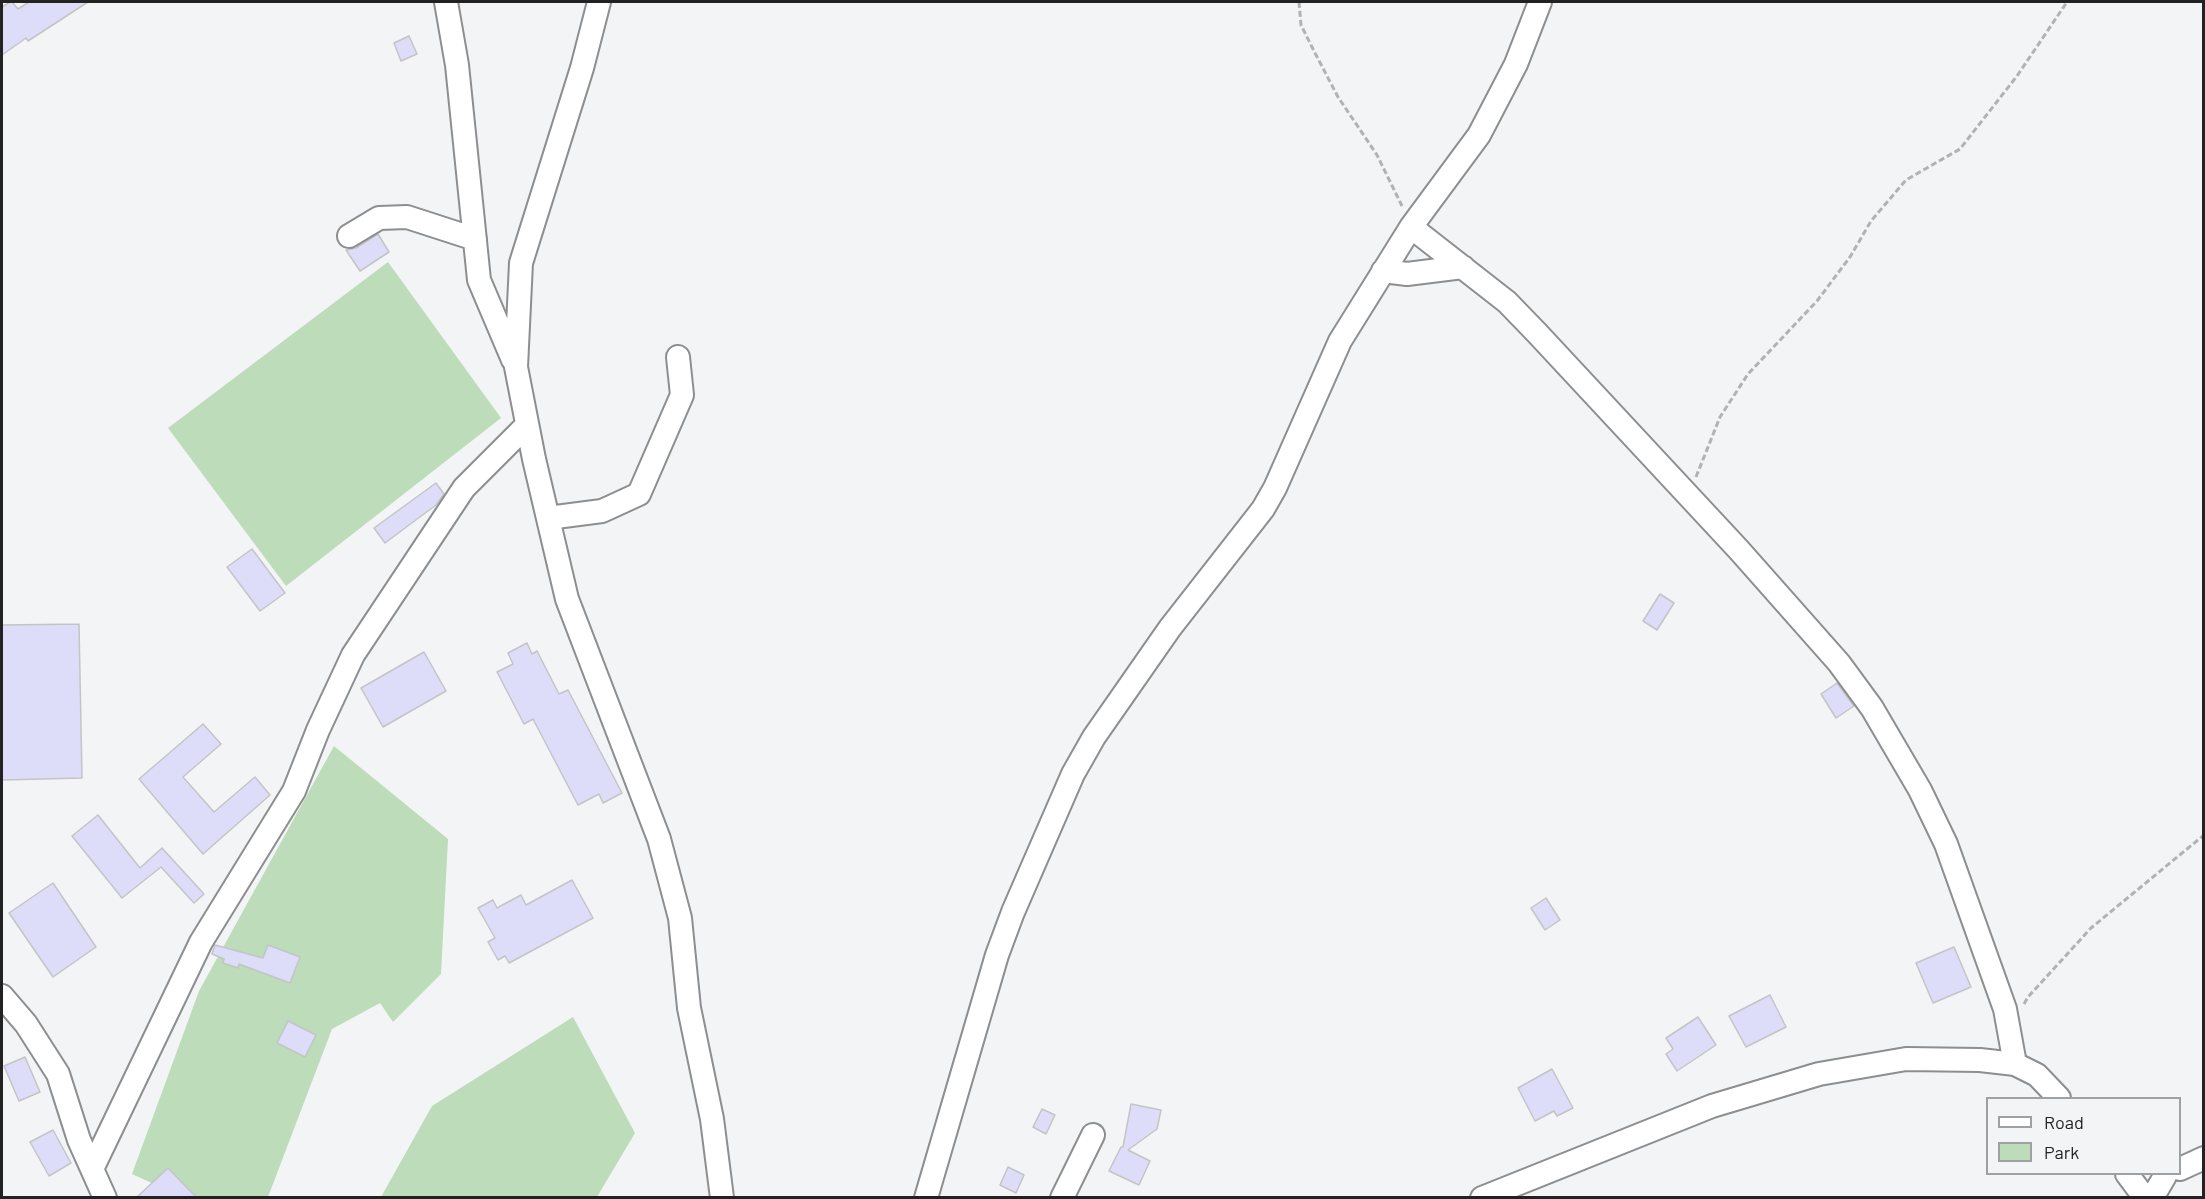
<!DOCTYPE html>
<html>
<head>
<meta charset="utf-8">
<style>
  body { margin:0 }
  #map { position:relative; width:2205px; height:1199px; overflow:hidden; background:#f2f4f6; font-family:Barlow,sans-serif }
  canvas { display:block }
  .frame { position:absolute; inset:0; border:3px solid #222223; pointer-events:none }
  .legend { position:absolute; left:1986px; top:1097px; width:195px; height:78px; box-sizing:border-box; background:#f2f4f6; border:2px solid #9fa0a2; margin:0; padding:8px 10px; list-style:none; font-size:18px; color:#222223 }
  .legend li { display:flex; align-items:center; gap:12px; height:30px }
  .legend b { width:30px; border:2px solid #9fa0a2 }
</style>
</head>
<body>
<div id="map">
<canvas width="2205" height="1199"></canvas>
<div class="frame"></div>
<ul class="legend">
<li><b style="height:8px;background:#fff"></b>Road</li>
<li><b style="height:16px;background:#bddcb9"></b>Park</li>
</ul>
</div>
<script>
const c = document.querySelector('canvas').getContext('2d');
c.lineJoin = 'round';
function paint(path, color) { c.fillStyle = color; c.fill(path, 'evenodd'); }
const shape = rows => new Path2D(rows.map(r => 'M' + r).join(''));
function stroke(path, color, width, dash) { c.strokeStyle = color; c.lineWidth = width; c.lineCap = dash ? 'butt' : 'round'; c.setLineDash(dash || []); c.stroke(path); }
paint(shape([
  [388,262,501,418,286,586,168,428],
  [334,746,448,839,441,974,393,1022,380,1003,332,1029,268,1197,182,1197,132,1174,199,991],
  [573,1017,635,1133,597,1197,381,1197,432,1106]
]), '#bddcb9');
const building = shape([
  [10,2,12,2,18,9,29,2,88,2,28,41,26,38,2,55,2,7,10,2],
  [409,36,417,54,401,61,394,43,409,36],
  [378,234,389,252,360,271,346,250,356,248,378,234],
  [436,483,444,494,436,505,385,543,374,528,436,483],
  [252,549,285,593,260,611,227,567,252,549],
  [1660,594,1674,603,1657,630,1643,621,1660,594],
  [79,624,82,778,2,780,2,625,79,624],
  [527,643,532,654,537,651,559,694,568,690,622,793,603,803,599,794,578,805,533,719,524,724,497,672,513,664,508,653,527,643],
  [424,652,446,691,383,727,361,688,424,652],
  [1837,683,1854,706,1836,718,1821,694,1837,683],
  [203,724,221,744,183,777,214,812,255,777,270,795,203,854,139,779,203,724],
  [98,815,140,868,162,848,204,894,194,903,161,867,122,898,72,836,98,815],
  [572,880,593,918,509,963,505,956,498,960,488,942,495,938,478,908,493,900,497,908,521,895,526,905,572,880],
  [53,883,96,947,53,977,9,913,53,883],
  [1546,898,1560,920,1545,930,1531,908,1546,898],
  [215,945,263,958,268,945,300,957,290,983,239,964,238,968,223,963,224,959,212,954,215,945],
  [1954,947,1971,987,1933,1003,1916,963,1954,947],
  [1770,995,1786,1027,1746,1047,1729,1016,1770,995],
  [1698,1017,1716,1045,1677,1071,1666,1054,1673,1049,1666,1038,1698,1017],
  [288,1021,316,1035,305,1057,277,1043,288,1021],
  [25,1057,40,1092,19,1101,4,1066,25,1057],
  [1552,1069,1573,1108,1557,1116,1554,1111,1535,1121,1518,1088,1552,1069],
  [1131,1104,1161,1110,1157,1129,1128,1150,1150,1161,1139,1185,1109,1171,1121,1147,1123,1147,1131,1104],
  [1042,1109,1055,1115,1046,1134,1033,1127,1042,1109],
  [53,1130,71,1163,49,1176,30,1142,53,1130],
  [1008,1167,1024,1175,1016,1193,1000,1185,1008,1167],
  [168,1168,196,1197,137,1197,168,1168]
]);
paint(building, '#ddddf9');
stroke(building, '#c4c4c6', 1.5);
const minor = shape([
  [446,2,457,65,479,280,513,360],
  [599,2,582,68,521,263,516,367,534,459,567,599,659,839,680,918,689,1008,712,1119,722,1198],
  [1411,227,1507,302,1537,333,1739,550,1839,663,1872,708,1920,790,1946,844,2005,1009,2015,1064],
  [349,236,379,218,407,217,475,239],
  [1383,271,1407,274,1463,267],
  [548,518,602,511,639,494,682,395,678,357],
  [2,996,26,1024,58,1074,79,1140,105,1198],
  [92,1169,201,942,294,791,318,730,353,655,464,488,527,425],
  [2180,1169,2204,1158],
  [2127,1174,2145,1198],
  [926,1198,997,955,1013,912,1073,774,1094,737,1170,628,1263,509,1275,488,1340,341,1411,227,1479,135,1516,64,1540,2],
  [1062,1198,1093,1135],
  [1482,1198,1712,1106,1819,1074,1906,1059,1980,1060,2015,1064,2037,1075,2059,1098],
  [2152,1198,2165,1176]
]);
stroke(minor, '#8c8e8f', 26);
stroke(shape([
  [1299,2,1301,25,1315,53,1338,97,1377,155,1402,206],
  [1696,477,1720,417,1748,374,1817,301,1850,257,1871,221,1906,180,1960,149,2017,76,2067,2],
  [2024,1004,2028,997,2091,928,2204,835]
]), '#b1b2b4', 3, [6, 3]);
stroke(minor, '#fff', 22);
</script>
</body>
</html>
